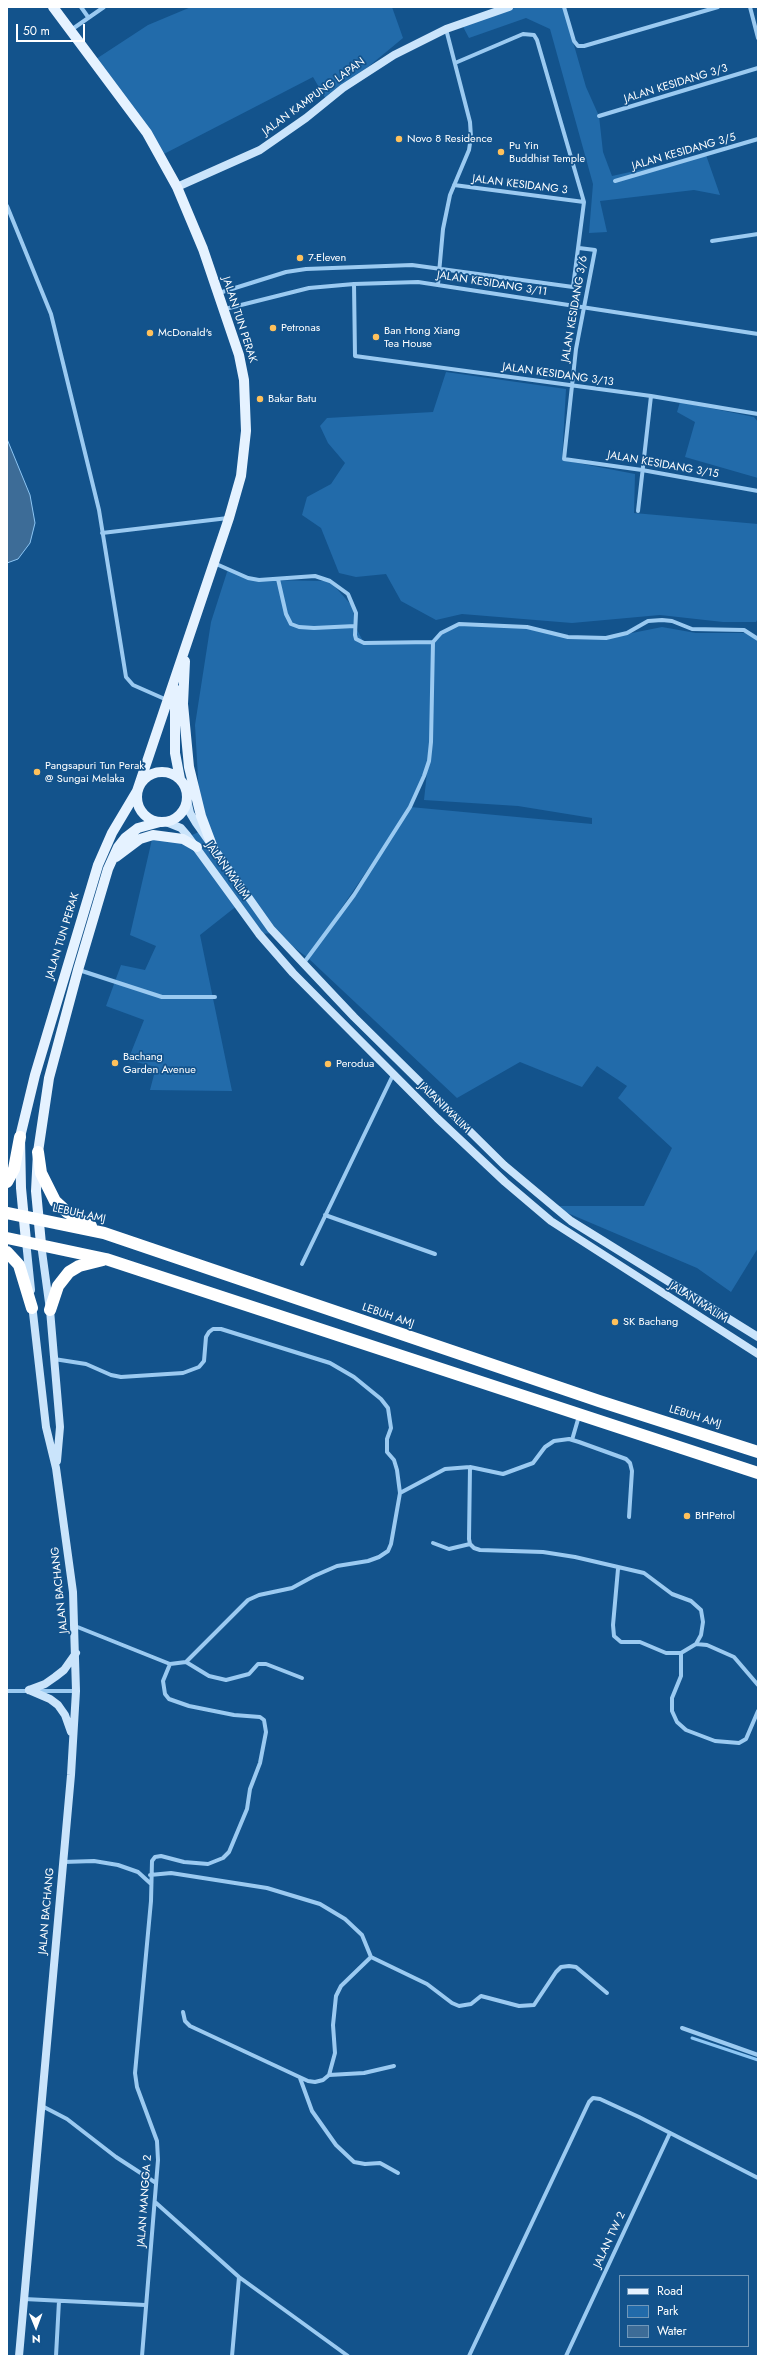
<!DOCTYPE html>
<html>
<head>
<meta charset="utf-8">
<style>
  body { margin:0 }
  #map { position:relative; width:765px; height:2363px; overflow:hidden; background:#13538c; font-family:Jost,sans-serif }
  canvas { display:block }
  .frame { position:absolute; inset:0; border:8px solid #fff; pointer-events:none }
  .legend { position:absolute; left:619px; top:2275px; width:130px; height:72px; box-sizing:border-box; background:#13538c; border:1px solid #7198ba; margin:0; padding:5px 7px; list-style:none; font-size:12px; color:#fff }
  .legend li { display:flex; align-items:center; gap:8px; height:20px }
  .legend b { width:20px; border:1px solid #7198ba }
  .north { position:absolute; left:16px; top:2307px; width:40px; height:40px; -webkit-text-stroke:3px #13538c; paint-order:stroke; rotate:179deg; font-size:11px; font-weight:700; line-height:16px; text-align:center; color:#fff }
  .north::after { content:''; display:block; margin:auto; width:14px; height:18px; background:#fff; clip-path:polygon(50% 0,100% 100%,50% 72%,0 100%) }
  .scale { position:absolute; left:16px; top:24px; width:69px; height:18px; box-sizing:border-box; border:2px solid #fff; border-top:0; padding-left:5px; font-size:12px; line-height:14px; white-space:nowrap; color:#fff; -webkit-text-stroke:3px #13538c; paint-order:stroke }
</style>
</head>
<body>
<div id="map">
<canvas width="765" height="2363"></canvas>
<div class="frame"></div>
<ul class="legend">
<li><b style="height:5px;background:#e5f2ff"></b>Road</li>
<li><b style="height:11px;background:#226baa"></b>Park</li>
<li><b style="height:11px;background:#3d6c97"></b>Water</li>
</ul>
<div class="north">N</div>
<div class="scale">50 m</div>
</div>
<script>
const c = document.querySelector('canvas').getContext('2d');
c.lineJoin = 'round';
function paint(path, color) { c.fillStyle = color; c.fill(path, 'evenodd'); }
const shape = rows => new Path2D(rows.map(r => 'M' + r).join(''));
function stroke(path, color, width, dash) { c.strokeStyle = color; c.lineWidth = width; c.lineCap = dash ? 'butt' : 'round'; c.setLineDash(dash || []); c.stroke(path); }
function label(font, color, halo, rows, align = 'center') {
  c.font = font + ' Jost,sans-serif'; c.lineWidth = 3.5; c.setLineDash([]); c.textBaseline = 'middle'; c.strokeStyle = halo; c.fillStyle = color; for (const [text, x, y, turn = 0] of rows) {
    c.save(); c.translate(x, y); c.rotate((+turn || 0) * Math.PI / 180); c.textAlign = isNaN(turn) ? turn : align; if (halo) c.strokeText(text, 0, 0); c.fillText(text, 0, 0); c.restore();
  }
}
paint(shape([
  [191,7,392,7,403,38,327,101,313,77,160,156,93,61,148,25],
  [509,7,563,7,586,87,599,116,603,152,612,176,706,155,720,195,694,190,600,201,607,232,589,233,593,184,550,29,526,18,469,38,461,23],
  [446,372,566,389,562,460,635,474,634,513,758,524,758,618,756,622,723,622,660,615,572,623,462,614,436,620,401,601,386,574,356,577,339,573,321,528,302,515,307,497,331,484,345,463,328,443,320,426,327,418,433,412],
  [680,402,754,417,758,422,758,478,685,457,695,422,677,412],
  [228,569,259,580,330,581,353,607,355,626,364,643,433,642,441,633,459,624,527,627,568,637,617,636,662,627,696,633,750,633,758,639,758,1248,731,1292,697,1268,551,1206,644,1206,672,1148,618,1098,627,1086,597,1066,582,1087,520,1062,457,1098,308,958,275,933,259,934,238,905,200,935,232,1091,150,1090,156,1067,128,1060,144,1020,106,1006,121,965,145,970,156,946,130,935,153,835,183,839,201,831,195,725,211,622],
  [428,763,424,800,518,806,592,818,592,824,410,807],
  [400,822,354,895,315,947]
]), '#226baa');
const water = shape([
  [7,439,30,495,35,523,30,543,18,559,7,563,7,439]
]);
paint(water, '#3d6c97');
stroke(water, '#8dc6f4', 1);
stroke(shape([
  [692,2038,758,2060]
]), '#8dc6f4', 3);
stroke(shape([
  [81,7,88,17],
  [564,7,574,41,578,46,584,46,718,7],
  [750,7,758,38],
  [71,30,104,7],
  [599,116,758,68],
  [615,181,758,139],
  [454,185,584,202],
  [7,206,51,314,99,510,126,677,133,685,167,700],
  [712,241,758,234],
  [579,248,595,250,576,349,564,459,642,470,758,491],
  [354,284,355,356,651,396,758,414],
  [438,284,443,229,450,195,469,150,471,137,470,122,446,29],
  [219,293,286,272,306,269,412,265,573,287,584,202,537,40,534,35,523,34,455,63],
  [225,309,309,288,354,284,418,282,758,334],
  [638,511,651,396],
  [102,533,228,518],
  [214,563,248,578,259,580,315,576,330,581,348,594,356,613,355,635,356,639,364,643,433,642,441,633,459,624,527,627,568,637,606,638,627,633,648,621,662,620,672,621,692,629,744,630,758,639],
  [278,579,286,614,291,624,299,627,314,628,355,626],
  [303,964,354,895,410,807,424,776,429,761,431,742,433,642],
  [79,970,162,997,215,997],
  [325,1215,435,1254],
  [302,1264,393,1075],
  [54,1359,86,1364,111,1375,121,1377,183,1373,199,1367,204,1361,206,1337,209,1332,213,1329,221,1329,330,1363,354,1377,381,1399,388,1408,391,1428,387,1439,387,1452,394,1460,397,1470,400,1493],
  [572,1440,579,1416],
  [470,1467,503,1474,533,1463,545,1447,554,1441,569,1439,579,1442,626,1459,630,1463,632,1471,629,1517],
  [433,1543,449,1549,470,1544],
  [618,1569,613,1625,614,1636,621,1642,640,1642,666,1653,681,1653,696,1644,707,1645,734,1657,758,1685],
  [75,1626,170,1664,186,1662,248,1600,259,1595,292,1588,314,1576,337,1566,368,1561,379,1557,388,1551,391,1544,400,1493,445,1469,470,1467,469,1539,470,1544,474,1548,480,1550,543,1552,575,1557,644,1573,672,1594,691,1601,701,1610,703,1622,701,1635,696,1644],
  [681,1653,681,1676,672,1698,672,1711,677,1722,686,1730,715,1741,739,1743,746,1739,758,1711],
  [186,1662,209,1676,226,1680,249,1674,258,1664,266,1664,302,1678],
  [7,1691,76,1691],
  [63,1862,94,1861,118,1865,138,1872,150,1883],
  [150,1875,171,1873,267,1888,320,1904,345,1919,362,1935,371,1957,427,1984,452,2003,459,2006,471,2004,481,1996,519,2006,534,2005,556,1972,561,1967,569,1966,576,1967,607,1993],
  [183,2012,185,2021,190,2026,308,2081,315,2082,323,2080,329,2075,364,2073,394,2066],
  [682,2028,758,2055],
  [329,2075,335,2053,333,2025,336,1996,341,1986,371,1957],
  [300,2078,312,2111,336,2145,354,2162,365,2164,380,2163,398,2173],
  [42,2106,67,2119,116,2157,156,2183],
  [155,2202,239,2277,348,2356],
  [24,2299,145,2305],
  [56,2356,59,2301],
  [142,2356,158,2160,157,2141,137,2087,135,2073,151,1901,152,1861,155,1857,161,1856,184,1862,208,1864,223,1858,229,1852,247,1809,250,1789,260,1763,266,1732,264,1720,260,1717,234,1715,189,1706,169,1699,165,1694,163,1681,170,1664],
  [232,2356,239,2277],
  [469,2356,589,2102,593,2098,600,2099,639,2117,758,2178],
  [566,2356,670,2133]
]), '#9bcaf1', 4);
stroke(shape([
  [177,187,260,150,306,118,343,88,394,55,446,29,509,7],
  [187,800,190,813,196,823,271,929,354,1017,504,1165,571,1221,758,1337],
  [166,822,181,828,187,835,259,934,293,973,437,1118,505,1182,551,1221,758,1354],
  [26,1241,31,1290],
  [41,1244,50,1310,60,1427,57,1461],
  [29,1690,50,1699,58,1705,65,1715,71,1732],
  [29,1690,45,1684,55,1677,64,1670,76,1653],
  [19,2356,71,1775,76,1691,73,1592,56,1468,46,1427,32,1304]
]), '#cae4fb', 8);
stroke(shape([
  [185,661,183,704,189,767,201,816,213,848],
  [175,689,175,753,180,779],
  '137 797a25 25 0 1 1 50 0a25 25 0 1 1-50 0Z',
  [116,857,140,839,153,835,183,839,197,847],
  [26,1241,21,1188,20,1137,35,1075,98,865,112,833,137,791,229,518,241,476,246,431,244,380,239,355,203,249,177,187,147,133,53,7],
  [41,1244,36,1191,38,1152,49,1078,78,970,108,869,118,847,125,838,138,828,160,822]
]), '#e5f2ff', 10);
stroke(shape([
  [38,1152,41,1173,55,1201,67,1212,91,1226],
  [7,1182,14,1169,20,1137],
  [7,1213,104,1233,599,1401,758,1452],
  [7,1238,106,1259,758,1473],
  [7,1252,19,1265,32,1308],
  [50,1310,58,1286,69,1272,79,1266,103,1260]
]), '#fff', 12);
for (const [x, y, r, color] of [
  [399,139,4,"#ffc15b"],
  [501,152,4,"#ffc15b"],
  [300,258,4,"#ffc15b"],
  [273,328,4,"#ffc15b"],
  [150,333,4,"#ffc15b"],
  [376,337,4,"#ffc15b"],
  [260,399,4,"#ffc15b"],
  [37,772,4,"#ffc15b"],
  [115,1063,4,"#ffc15b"],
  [328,1064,4,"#ffc15b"],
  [615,1322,4,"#ffc15b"],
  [687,1516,4,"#ffc15b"]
]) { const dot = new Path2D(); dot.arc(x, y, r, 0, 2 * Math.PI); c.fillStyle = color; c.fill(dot); stroke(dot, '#13538c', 1.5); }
label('11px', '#fff', '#13538c', [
  ["JALAN KESIDANG 3/3",676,84,-17],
  ["JALAN KAMPUNG LAPAN",314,97,-36],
  ["JALAN KESIDANG 3/5",684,152,-16],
  ["JALAN KESIDANG 3",520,185,7],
  ["JALAN KESIDANG 3/11",492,284,9],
  ["JALAN KESIDANG 3/6",575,309,-80],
  ["JALAN TUN PERAK",239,320,72],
  ["JALAN KESIDANG 3/13",558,375,8],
  ["JALAN KESIDANG 3/15",663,465,10],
  ["JALAN MALIM",227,871,55],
  ["JALAN TUN PERAK",63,936,-73],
  ["JALAN MALIM",444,1108,44],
  ["LEBUH AMJ",79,1214,12],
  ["JALAN MALIM",698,1303,32],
  ["LEBUH AMJ",388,1316,19],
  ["LEBUH AMJ",695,1417,17],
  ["JALAN BACHANG",60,1590,-96],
  ["JALAN BACHANG",47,1911,-85],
  ["JALAN MANGGA 2",145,2201,-86],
  ["JALAN TW 2",610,2240,-65]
]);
label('11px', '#fff', '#13538c', [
  ["Novo 8 Residence",407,139],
  ["Pu Yin",509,146],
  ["Buddhist Temple",509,159],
  ["7-Eleven",308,258],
  ["Petronas",281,328],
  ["Ban Hong Xiang",384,331],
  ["Tea House",384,344],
  ["McDonald's",158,333],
  ["Bakar Batu",268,399],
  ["Pangsapuri Tun Perak",45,766],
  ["@ Sungai Melaka",45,779],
  ["Bachang",123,1057],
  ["Garden Avenue",123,1070],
  ["Perodua",336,1064],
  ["SK Bachang",623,1322],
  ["BHPetrol",695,1516]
], 'left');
</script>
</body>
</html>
